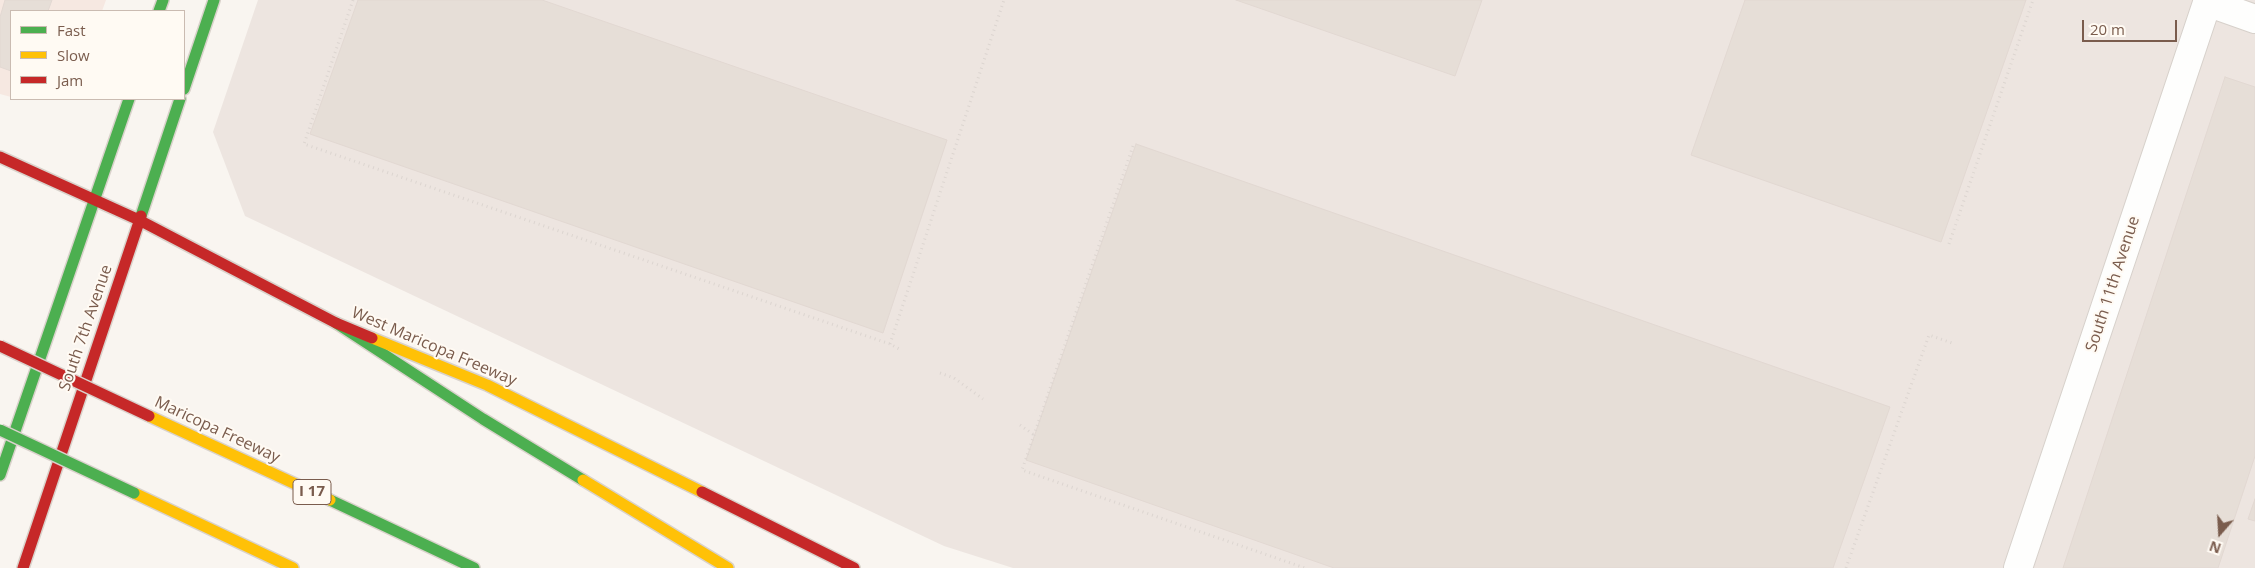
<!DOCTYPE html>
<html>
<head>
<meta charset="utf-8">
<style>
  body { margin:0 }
  #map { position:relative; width:2255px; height:568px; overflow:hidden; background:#f9f5f0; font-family:"Open Sans",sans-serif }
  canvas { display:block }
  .legend { position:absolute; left:10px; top:10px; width:175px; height:90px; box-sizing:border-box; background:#fffaf3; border:1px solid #cabbb1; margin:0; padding:6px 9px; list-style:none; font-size:15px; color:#7a5c4d }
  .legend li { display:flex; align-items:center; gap:10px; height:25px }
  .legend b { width:25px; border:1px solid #cabbb1 }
  .north { position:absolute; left:2195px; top:508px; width:50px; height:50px; -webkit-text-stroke:4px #fffaf3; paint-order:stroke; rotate:199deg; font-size:14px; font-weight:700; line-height:20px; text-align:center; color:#7a5c4d }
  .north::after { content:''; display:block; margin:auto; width:18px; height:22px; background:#7a5c4d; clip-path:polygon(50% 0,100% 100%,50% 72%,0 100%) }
  .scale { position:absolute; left:2082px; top:20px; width:95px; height:22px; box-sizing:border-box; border:2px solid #7a5c4d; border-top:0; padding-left:6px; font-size:15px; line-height:18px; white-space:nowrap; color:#7a5c4d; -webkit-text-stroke:4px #fffaf3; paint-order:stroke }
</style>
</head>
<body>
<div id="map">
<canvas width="2255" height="568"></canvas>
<ul class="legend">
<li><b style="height:6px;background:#4caf50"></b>Fast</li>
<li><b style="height:6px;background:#ffc107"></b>Slow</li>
<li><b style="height:6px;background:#c62828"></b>Jam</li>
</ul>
<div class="north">N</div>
<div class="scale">20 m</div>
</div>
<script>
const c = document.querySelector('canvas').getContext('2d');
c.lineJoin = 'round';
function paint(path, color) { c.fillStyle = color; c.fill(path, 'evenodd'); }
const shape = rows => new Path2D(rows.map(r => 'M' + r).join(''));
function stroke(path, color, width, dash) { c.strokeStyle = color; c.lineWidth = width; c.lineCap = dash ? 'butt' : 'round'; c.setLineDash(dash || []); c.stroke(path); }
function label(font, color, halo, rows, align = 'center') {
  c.font = font + ' "Open Sans",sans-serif'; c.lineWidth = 4; c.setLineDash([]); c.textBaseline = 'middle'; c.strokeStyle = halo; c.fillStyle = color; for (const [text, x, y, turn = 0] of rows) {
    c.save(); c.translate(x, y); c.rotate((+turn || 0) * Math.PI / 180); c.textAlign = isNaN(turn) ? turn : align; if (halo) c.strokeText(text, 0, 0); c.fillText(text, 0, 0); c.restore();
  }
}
paint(shape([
  [0,0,106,0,102,11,11,11,11,97,0,94]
]), '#f6e8e1');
paint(shape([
  [258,0,2255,0,2255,568,1013,568,944,546,245,216,213,132]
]), '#ede5e0');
const building = shape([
  [5,0,52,0,48,11,11,11,11,71,0,67,0,17,5,0],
  [358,0,542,0,947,140,883,333,310,134,358,0],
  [1236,0,1482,0,1455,76,1236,0],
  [1745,0,2026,0,1941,242,1691,155,1745,0],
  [2225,77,2255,87,2255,456,2218,568,2063,568,2225,77],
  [1136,144,1890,407,1833,568,1334,568,1026,460,1136,144],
  [2255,499,2255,521,2248,519,2255,499]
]);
paint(building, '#e6ded7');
stroke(building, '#e2d8d2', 1);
const street = shape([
  [2207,2,2255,19],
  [2018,568,2208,0]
]);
const fast = shape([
  [159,11,163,0],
  [184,89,214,0],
  [141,216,180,99],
  [336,323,483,419,583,480],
  [0,475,129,99],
  [330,500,474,568]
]);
const slow = shape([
  [372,338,487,385,702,492],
  [149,416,330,500],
  [583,480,728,568],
  [134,493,293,568]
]);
const jam = shape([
  [0,157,139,220,336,323,372,338],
  [702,492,854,568],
  [23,568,141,216]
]);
stroke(street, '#d7d1cb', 30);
stroke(fast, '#d9d2cb', 14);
stroke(slow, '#d9d2cb', 14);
stroke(jam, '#d9d2cb', 14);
stroke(shape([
  [353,0,304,144,890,344,901,350],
  [1133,146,1022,470,1305,568],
  [1949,244,2033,0],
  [890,344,1004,0],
  [940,373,954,378,983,399],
  [1020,425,1034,435],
  [1846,568,1929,335,1952,343]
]), '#dcd5d0', 3, [1, 4]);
stroke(street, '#fefefd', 28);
stroke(fast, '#4caf50', 11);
stroke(slow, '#ffc107', 11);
stroke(jam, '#c62828', 11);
const fastBridge = shape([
  [0,430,134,493]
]);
const jamBridge = shape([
  [0,346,149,416]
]);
stroke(fastBridge, '#dad1cc', 14, []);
stroke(jamBridge, '#dad1cc', 14, []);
stroke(fastBridge, '#4caf50', 11);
stroke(jamBridge, '#c62828', 11);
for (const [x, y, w] of [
  [312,492,38]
]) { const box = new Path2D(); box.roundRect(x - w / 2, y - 12.5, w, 25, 4); c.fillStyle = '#fffaf3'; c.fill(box); stroke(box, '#7a5c4d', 1); }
label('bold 15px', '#7a5c4d', null, [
  ["I 17",312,492]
]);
label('16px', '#7a5c4d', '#fffaf3', [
  ["South 11th Avenue",2113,284,-72],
  ["South 7th Avenue",86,328,-71],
  ["West Maricopa Freeway",434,347,23],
  ["Maricopa Freeway",217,430,25]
]);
</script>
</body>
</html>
